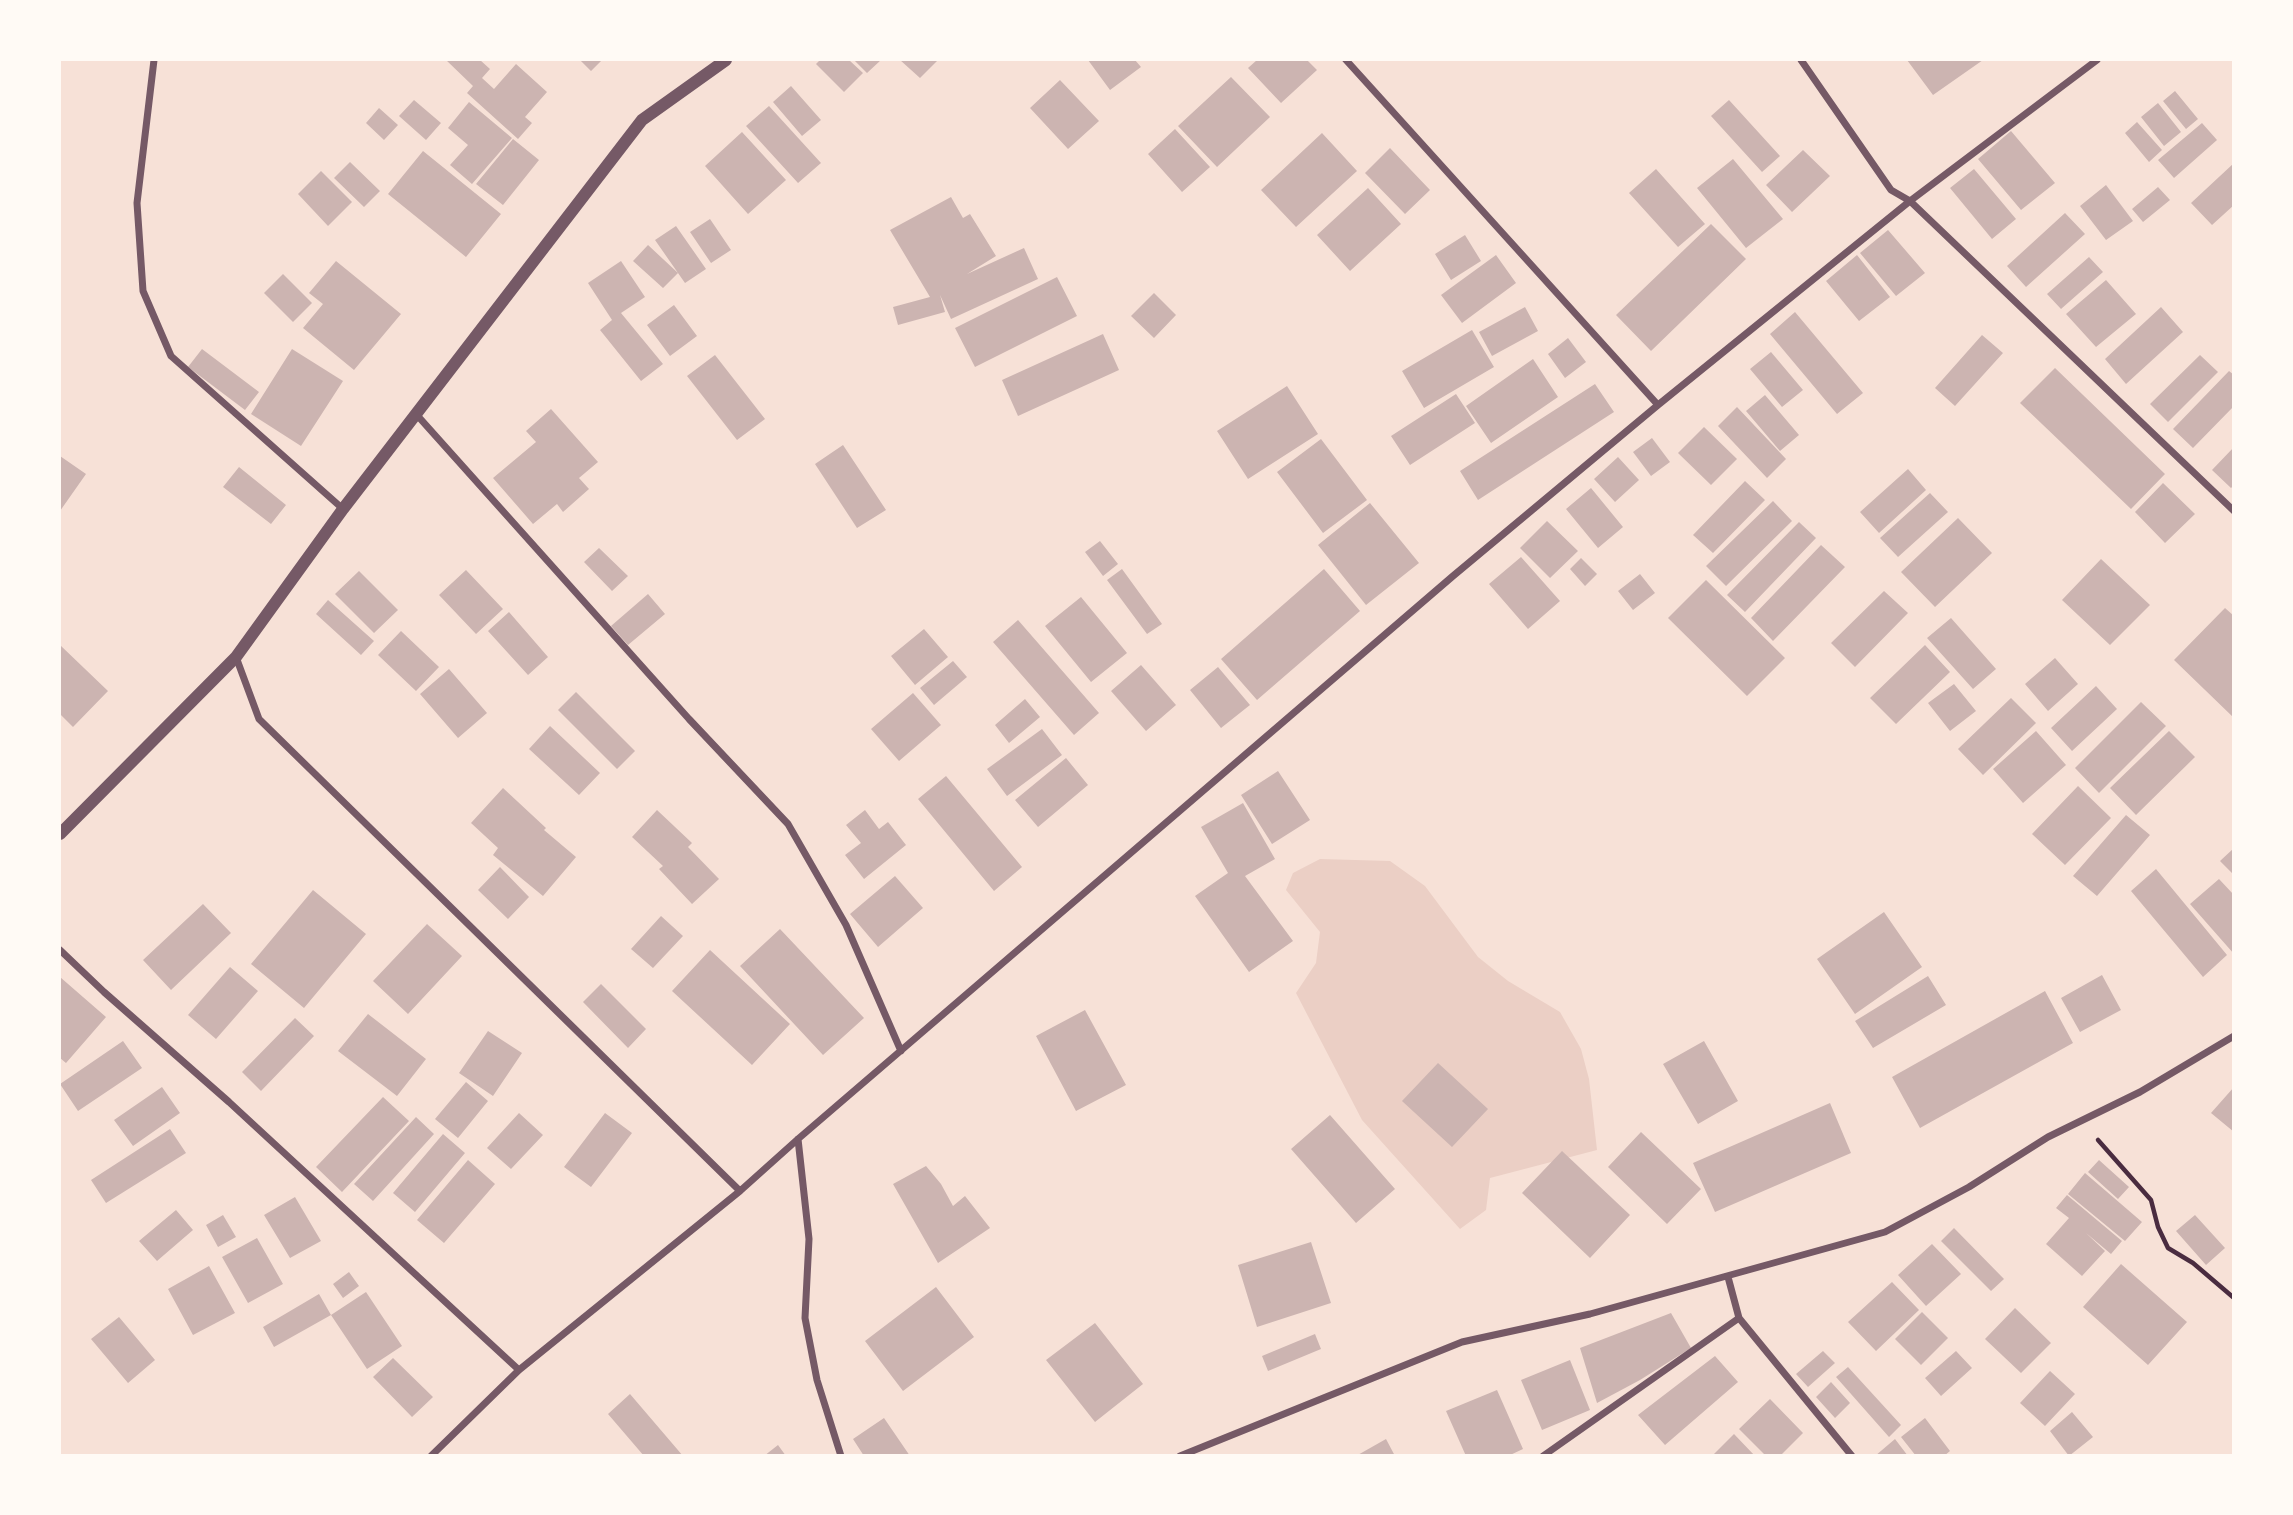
<!DOCTYPE html>
<html>
<head>
<meta charset="utf-8">
<style>
  body { margin:0 }
  #map { position:relative; width:2293px; height:1515px; overflow:hidden; background:#f7e1d7; font-family:Commissioner,sans-serif }
  canvas { display:block }
  .frame { position:absolute; inset:0; border:61px solid #fffaf5; pointer-events:none }
</style>
</head>
<body>
<div id="map">
<canvas width="2293" height="1515"></canvas>
<div class="frame"></div>
</div>
<script>
const c = document.querySelector('canvas').getContext('2d');
c.lineJoin = 'round';
function paint(path, color) { c.fillStyle = color; c.fill(path, 'evenodd'); }
const shape = rows => new Path2D(rows.map(r => 'M' + r).join(''));
function stroke(path, color, width, dash) { c.strokeStyle = color; c.lineWidth = width; c.lineCap = dash ? 'butt' : 'round'; c.setLineDash(dash || []); c.stroke(path); }
paint(shape([
  [1320,859,1390,861,1425,886,1478,957,1508,981,1560,1012,1581,1049,1589,1079,1597,1150,1490,1178,1486,1210,1460,1229,1362,1120,1296,993,1316,963,1320,932,1286,890,1293,873]
]), '#ebcfc5');
paint(shape([
  [446,60,480,60,490,69,482,78,494,89,516,64,547,92,525,117,532,123,518,139,467,93,473,86],
  [580,60,602,60,591,71],
  [820,60,849,60,863,73,844,92,816,64],
  [854,60,881,60,867,73],
  [900,60,938,60,920,78],
  [1088,60,1135,60,1141,67,1110,90],
  [1257,60,1307,60,1317,70,1281,103,1248,68],
  [1907,60,1983,60,1933,95],
  [1231,77,1270,117,1217,167,1178,126],
  [1060,80,1099,121,1068,149,1030,108],
  [791,86,821,120,802,136,773,102],
  [2175,91,2198,119,2186,129,2163,101],
  [414,100,441,123,426,140,399,116],
  [1729,100,1780,156,1762,172,1711,116],
  [469,102,512,138,472,184,450,165,468,145,448,128],
  [2158,103,2181,132,2164,146,2141,117],
  [769,106,821,163,798,183,746,126],
  [379,108,398,125,384,140,366,123],
  [2137,122,2162,150,2149,162,2125,133],
  [2202,123,2217,140,2174,178,2158,160],
  [1175,129,1210,167,1182,192,1148,154],
  [2011,131,2055,183,2021,210,1978,159],
  [742,132,786,180,748,214,705,166],
  [1322,133,1357,171,1296,227,1261,190],
  [513,139,539,160,503,205,476,184],
  [1390,148,1430,190,1405,214,1365,173],
  [1803,150,1830,176,1792,212,1766,185],
  [423,151,501,214,466,257,388,194],
  [1733,159,1783,219,1746,248,1697,188],
  [350,162,380,191,364,207,334,178],
  [2234,163,2234,205,2212,225,2191,203],
  [1656,169,1705,224,1678,247,1629,193],
  [1974,169,2016,219,1992,239,1950,188],
  [321,171,352,202,328,226,298,194],
  [2106,185,2133,221,2106,240,2080,206],
  [2158,187,2170,200,2143,222,2132,209],
  [1368,188,1401,224,1350,271,1317,235],
  [951,197,963,218,970,214,996,256,967,274,1024,248,1038,279,951,319,940,295,945,312,898,325,893,307,930,297,890,230],
  [2065,213,2085,234,2026,287,2007,266],
  [710,219,731,250,711,263,690,232],
  [1711,224,1746,259,1651,351,1616,315],
  [676,226,706,269,685,283,678,273,663,288,633,261,648,245,678,273,655,240],
  [1888,230,1925,273,1896,296,1860,253],
  [1465,235,1481,261,1451,280,1435,254],
  [1496,255,1516,283,1462,323,1441,295],
  [1857,255,1890,297,1859,321,1826,281],
  [2089,257,2103,272,2061,309,2047,294],
  [336,261,401,314,354,370,303,328,323,304,309,293],
  [621,261,645,297,621,313,663,364,641,381,600,330,612,320,588,283],
  [283,274,312,303,293,322,264,293],
  [1057,277,1077,316,975,367,955,328],
  [2106,280,2136,314,2096,347,2066,314],
  [1154,293,1176,315,1154,338,1131,316],
  [674,305,697,336,670,356,647,325],
  [1525,307,1538,331,1492,356,1479,332],
  [2161,307,2183,332,2126,384,2105,359],
  [1795,312,1863,393,1837,414,1770,334],
  [1472,330,1494,367,1424,408,1402,371],
  [1103,334,1119,370,1018,416,1002,380],
  [1982,335,2003,353,1955,406,1935,388],
  [1568,338,1586,362,1565,378,1548,354],
  [202,349,259,392,245,410,188,367],
  [292,349,343,381,301,446,251,414],
  [1771,352,1803,390,1782,407,1750,369],
  [715,355,765,419,737,440,687,376],
  [2200,355,2218,372,2168,422,2150,404],
  [1533,359,1558,397,1491,443,1466,406],
  [2055,368,2165,474,2131,509,2020,403],
  [2229,371,2234,375,2234,406,2193,448,2173,429],
  [1595,384,1614,412,1478,500,1460,471],
  [1287,386,1318,434,1248,479,1217,431],
  [1456,394,1475,423,1410,465,1391,436],
  [1765,395,1799,435,1780,451,1746,411],
  [1737,407,1786,459,1767,478,1718,426],
  [551,409,598,462,579,478,589,489,563,512,557,504,533,524,493,478,536,442,526,431],
  [1704,427,1737,459,1711,485,1678,453],
  [1652,438,1670,462,1651,476,1633,452],
  [1321,439,1367,500,1323,533,1277,472],
  [843,445,886,510,857,528,815,464],
  [2234,447,2234,485,2231,488,2212,470],
  [60,456,86,474,60,511],
  [1618,457,1639,480,1615,502,1594,479],
  [239,467,286,505,271,524,223,487],
  [1908,469,1926,490,1879,533,1860,512],
  [1745,481,1765,500,1713,553,1693,535],
  [2163,483,2195,514,2165,543,2135,512],
  [1591,488,1623,527,1598,548,1566,509],
  [1930,493,1948,512,1898,557,1880,538],
  [1773,501,1792,521,1726,586,1706,566],
  [1370,503,1419,563,1366,605,1318,545],
  [1958,518,1992,553,1935,607,1901,572],
  [1547,521,1578,551,1550,578,1520,548],
  [1799,522,1816,538,1745,612,1727,595],
  [1100,541,1118,564,1103,576,1085,552],
  [1821,545,1845,567,1773,641,1751,618],
  [599,548,628,576,612,591,584,562],
  [1521,557,1560,601,1528,629,1489,584],
  [1581,558,1597,574,1585,586,1570,569],
  [2101,559,2150,605,2110,645,2062,600],
  [1122,569,1162,624,1147,634,1107,580],
  [1324,569,1360,611,1257,700,1221,659],
  [466,570,503,609,476,634,439,595],
  [359,571,398,610,374,633,335,594],
  [1640,574,1655,593,1633,610,1618,591],
  [1706,580,1785,658,1747,696,1668,618],
  [1884,591,1908,613,1855,667,1831,643],
  [648,594,665,614,628,645,611,626],
  [1081,597,1127,653,1091,682,1045,626],
  [328,600,374,641,361,655,316,614],
  [2225,608,2234,616,2234,718,2174,660],
  [509,612,548,657,528,675,488,631],
  [1951,618,1996,669,1973,689,1927,638],
  [1018,620,1099,713,1074,735,993,642],
  [924,629,948,657,915,685,891,656],
  [401,631,439,667,416,691,378,655],
  [60,645,108,691,73,727,60,714],
  [1925,645,1950,672,1896,724,1870,698],
  [2055,658,2078,684,2048,711,2025,684],
  [953,661,967,677,934,705,920,688],
  [1141,665,1176,705,1146,731,1111,691],
  [1218,667,1250,705,1221,728,1190,690],
  [449,669,487,713,458,738,420,694],
  [1954,684,1976,711,1950,731,1928,703],
  [2096,686,2117,709,2072,751,2051,728],
  [576,692,635,751,617,769,558,710],
  [913,693,941,725,899,761,871,729],
  [2011,698,2036,723,1983,775,1958,749],
  [1025,699,1040,717,1009,743,995,725],
  [2141,702,2166,726,2099,793,2075,768],
  [550,726,600,773,579,795,529,749],
  [1042,729,1062,755,1007,796,987,769],
  [2036,731,2066,765,2023,803,1993,769],
  [2169,731,2195,757,2136,815,2110,788],
  [1066,758,1088,785,1038,827,1015,800],
  [1278,771,1310,820,1272,844,1241,795],
  [946,776,1022,867,994,891,918,799],
  [2078,786,2111,818,2065,865,2032,834],
  [503,788,546,828,544,830,576,857,543,896,493,855,498,848,471,823],
  [1243,803,1275,859,1245,876,1293,941,1249,972,1195,896,1228,873,1201,827],
  [657,810,692,843,688,847,719,879,692,904,659,869,663,866,632,837],
  [865,810,879,829,888,822,906,845,864,879,845,855,861,843,846,825],
  [2126,815,2150,835,2097,896,2073,876],
  [2234,848,2234,875,2220,861],
  [500,867,529,897,508,919,478,890],
  [2156,869,2227,955,2203,977,2131,891],
  [895,876,923,908,878,947,850,914],
  [2219,879,2234,895,2234,954,2190,904],
  [313,890,366,934,304,1008,251,964],
  [203,904,231,933,171,990,143,960],
  [1884,912,1922,967,1855,1014,1817,959],
  [661,916,683,936,653,968,631,949],
  [427,924,462,956,408,1014,373,981],
  [780,929,864,1018,823,1055,740,966],
  [710,950,790,1024,752,1065,672,991],
  [230,967,258,991,216,1039,188,1015],
  [2102,975,2121,1010,2080,1032,2061,998],
  [1928,976,1946,1005,1873,1048,1855,1021],
  [60,977,106,1017,66,1063,60,1058],
  [601,984,646,1029,628,1048,583,1002],
  [2045,991,2073,1043,1920,1128,1892,1077],
  [1085,1010,1126,1085,1076,1111,1036,1036],
  [368,1014,426,1059,397,1096,338,1051],
  [295,1018,314,1036,261,1091,242,1072],
  [488,1031,522,1053,493,1096,459,1073],
  [123,1041,142,1068,78,1111,60,1084],
  [1704,1041,1738,1101,1698,1124,1663,1064],
  [1438,1063,1488,1109,1452,1147,1402,1101],
  [466,1082,488,1101,458,1138,435,1119],
  [162,1087,180,1113,133,1146,114,1120],
  [2234,1087,2234,1132,2211,1113],
  [383,1097,409,1121,342,1192,316,1167],
  [1830,1103,1851,1153,1715,1212,1693,1163],
  [519,1113,543,1135,511,1169,487,1148],
  [605,1113,632,1133,591,1187,564,1167],
  [1330,1115,1395,1189,1356,1223,1291,1149],
  [416,1117,434,1134,373,1201,354,1184],
  [170,1129,186,1153,106,1203,91,1180],
  [1641,1132,1701,1189,1667,1224,1608,1167],
  [443,1134,465,1153,415,1212,393,1193],
  [1562,1151,1630,1215,1590,1258,1522,1193],
  [468,1160,495,1184,444,1243,417,1220],
  [2099,1160,2129,1187,2118,1199,2088,1172],
  [926,1166,941,1184,953,1206,965,1196,990,1228,938,1263,893,1184],
  [2085,1173,2142,1222,2125,1241,2068,1194],
  [2067,1195,2122,1241,2111,1254,2086,1233,2105,1251,2082,1276,2046,1244,2069,1218,2056,1208],
  [295,1197,321,1241,290,1258,264,1215],
  [176,1210,193,1230,157,1261,139,1241],
  [223,1215,236,1237,218,1247,206,1225],
  [2195,1215,2225,1248,2206,1265,2176,1231],
  [1954,1228,2004,1279,1991,1291,1941,1241],
  [257,1238,283,1284,248,1303,222,1257],
  [1311,1242,1331,1303,1257,1327,1238,1265],
  [1932,1244,1961,1274,1926,1306,1898,1275],
  [2121,1264,2187,1322,2148,1365,2083,1307],
  [209,1266,235,1313,193,1335,168,1289],
  [349,1272,359,1286,343,1298,333,1284],
  [1892,1282,1919,1310,1876,1351,1848,1322],
  [936,1287,974,1337,903,1391,865,1341],
  [366,1292,402,1346,367,1369,331,1315],
  [319,1294,331,1315,274,1347,263,1327],
  [2015,1308,2051,1343,2021,1373,1985,1339],
  [1922,1312,1948,1338,1921,1365,1895,1339],
  [1671,1313,1691,1348,1640,1380,1597,1403,1580,1348],
  [119,1317,155,1360,128,1383,91,1339],
  [1095,1323,1143,1384,1095,1422,1046,1360],
  [1315,1334,1321,1349,1268,1371,1262,1356],
  [1823,1351,1835,1363,1808,1387,1796,1374],
  [1956,1351,1972,1368,1941,1396,1925,1378],
  [1715,1356,1738,1382,1665,1445,1638,1415],
  [393,1358,433,1397,412,1417,373,1377],
  [1570,1360,1590,1410,1542,1430,1521,1380],
  [1848,1367,1901,1425,1889,1437,1836,1377],
  [2050,1371,2075,1394,2045,1426,2020,1403],
  [1831,1382,1850,1403,1835,1418,1816,1397],
  [1497,1390,1523,1449,1508,1456,1466,1456,1446,1411],
  [630,1394,683,1456,644,1456,608,1414],
  [1770,1399,1803,1433,1780,1456,1766,1456,1739,1429],
  [2072,1412,2093,1437,2069,1456,2050,1431],
  [884,1418,910,1456,864,1456,853,1439],
  [1925,1418,1950,1451,1944,1456,1916,1456,1901,1437],
  [1734,1434,1755,1456,1712,1456],
  [1386,1439,1395,1456,1356,1456],
  [1895,1439,1908,1456,1875,1456],
  [778,1445,786,1456,764,1456]
]), '#ccb4b1');
stroke(shape([
  [2098,1140,2151,1200,2158,1227,2168,1248,2193,1263,2234,1298]
]), '#4a2c40', 4.5);
stroke(shape([
  [154,60,137,203,143,291,171,356,343,509],
  [1346,60,1658,405],
  [1801,60,1891,190,1910,201,2234,511],
  [416,414,689,719,788,824,846,925,901,1051],
  [236,657,259,719,740,1191],
  [60,950,104,992,229,1102,519,1370],
  [798,1139,809,1239,805,1318,817,1380,841,1456],
  [1739,1318,1852,1456],
  [431,1456,519,1370,740,1191,798,1139,1453,576,1658,405,1910,201,2097,60],
  [1180,1456,1462,1342,1590,1314,1885,1232,1969,1187,2048,1137,2140,1092,2234,1036],
  [1543,1456,1739,1318,1728,1277]
]), '#755966', 7);
stroke(shape([
  [60,834,236,657,343,509,642,120,726,60]
]), '#755966', 12);
</script>
</body>
</html>
